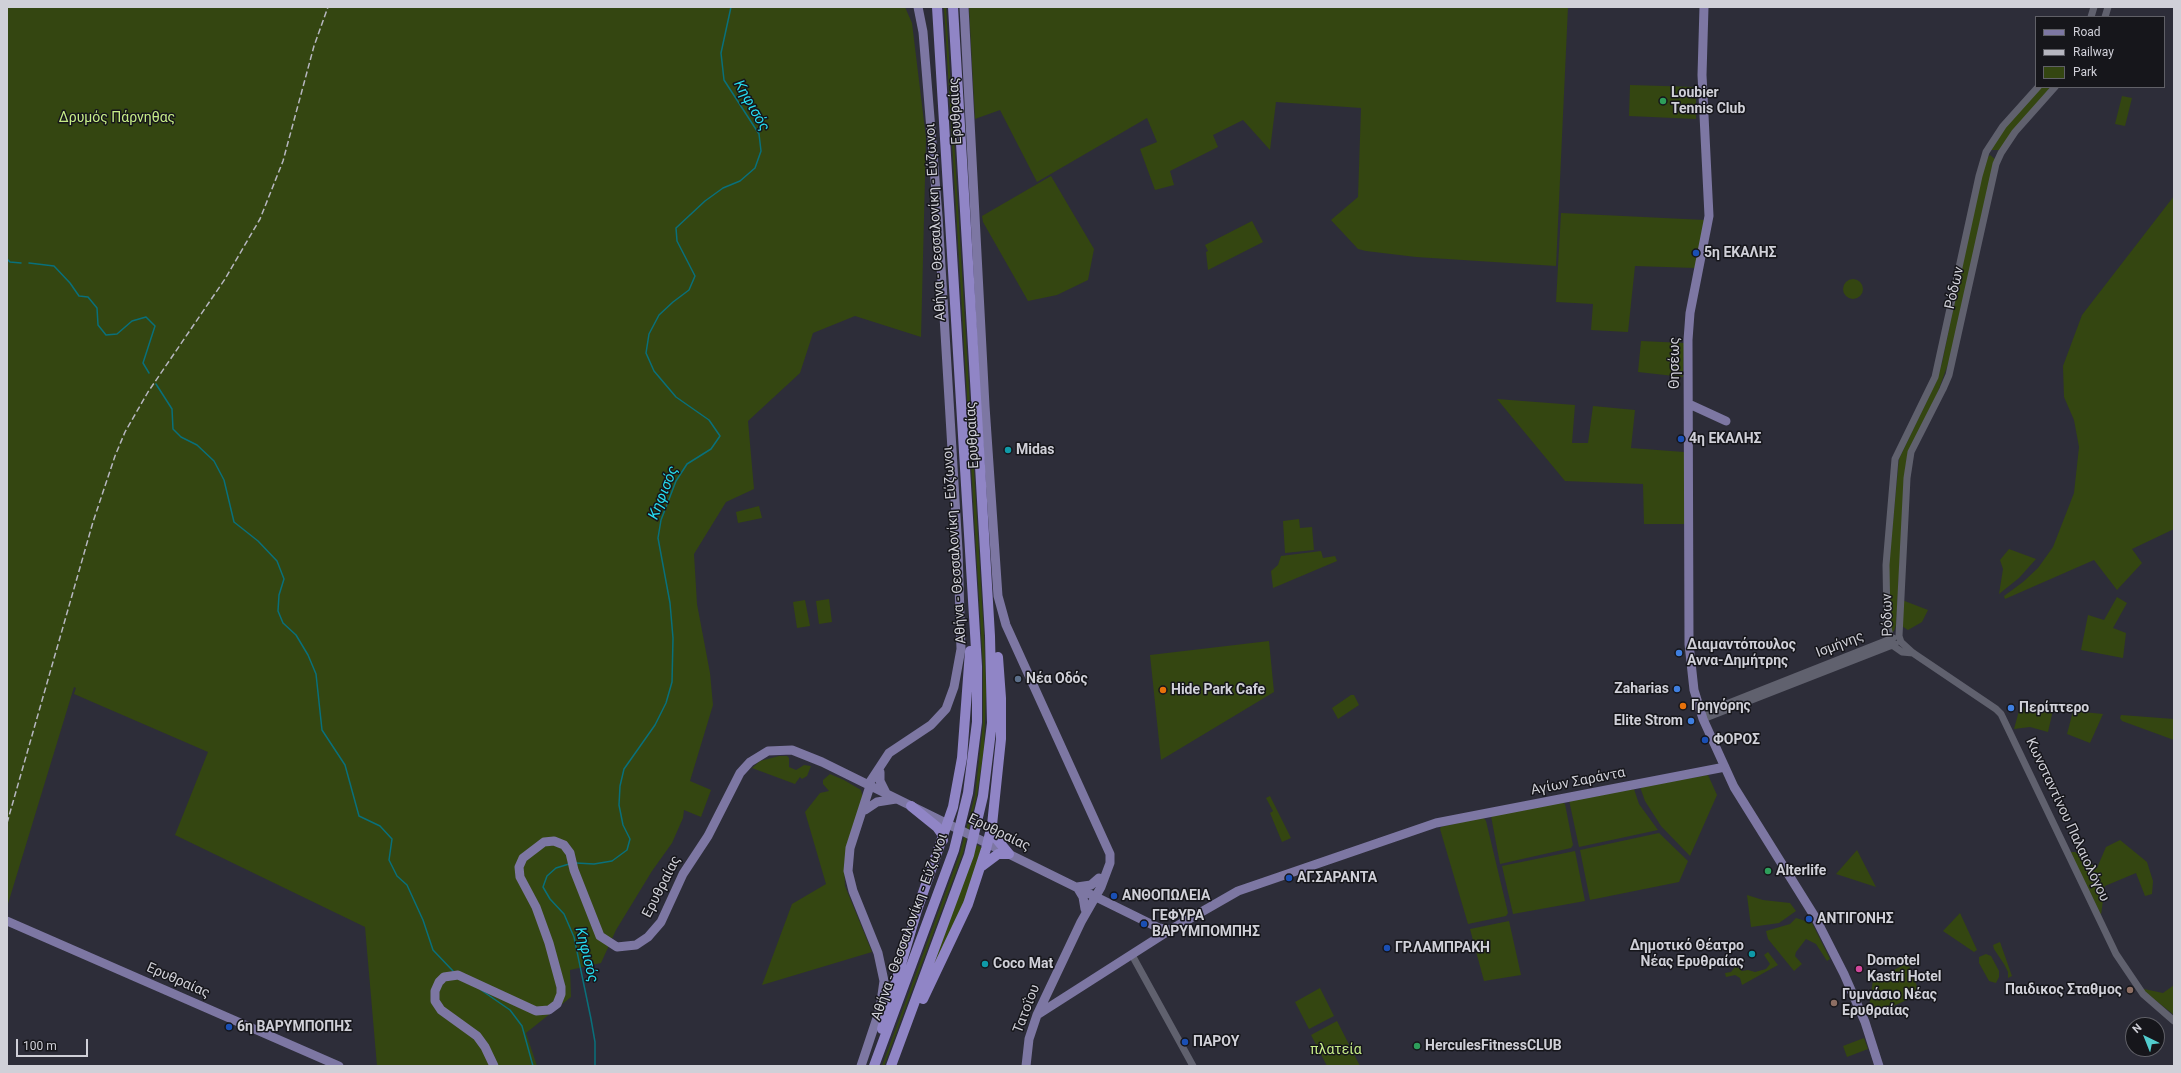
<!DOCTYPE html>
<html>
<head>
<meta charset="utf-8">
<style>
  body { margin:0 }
  #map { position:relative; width:2181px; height:1073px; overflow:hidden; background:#2d2d39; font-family:Roboto,sans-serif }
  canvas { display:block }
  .frame { position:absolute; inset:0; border:8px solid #d0d0d8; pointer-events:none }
  .legend { position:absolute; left:2035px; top:16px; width:130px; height:72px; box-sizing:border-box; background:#16161b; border:1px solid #606067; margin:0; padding:5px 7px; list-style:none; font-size:12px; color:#d0d0d8 }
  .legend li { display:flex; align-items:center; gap:8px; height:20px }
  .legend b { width:20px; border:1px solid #606067 }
  .north { position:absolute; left:2125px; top:1017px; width:40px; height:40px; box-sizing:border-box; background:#16161b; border:1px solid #606067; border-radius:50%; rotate:317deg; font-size:11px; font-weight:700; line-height:16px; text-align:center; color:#d0d0d8 }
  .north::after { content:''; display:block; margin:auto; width:14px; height:18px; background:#52cdce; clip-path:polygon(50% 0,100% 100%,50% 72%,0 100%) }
  .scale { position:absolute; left:16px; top:1039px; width:72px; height:18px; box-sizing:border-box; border:2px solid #d0d0d8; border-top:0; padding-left:5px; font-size:12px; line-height:14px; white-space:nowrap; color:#d0d0d8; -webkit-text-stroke:3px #16161b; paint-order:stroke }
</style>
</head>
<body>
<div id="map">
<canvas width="2181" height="1073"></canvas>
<div class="frame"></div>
<ul class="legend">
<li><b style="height:5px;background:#7d77a3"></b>Road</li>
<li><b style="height:5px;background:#b6b6bf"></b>Railway</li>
<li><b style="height:11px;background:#344611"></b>Park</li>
</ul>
<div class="north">N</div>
<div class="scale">100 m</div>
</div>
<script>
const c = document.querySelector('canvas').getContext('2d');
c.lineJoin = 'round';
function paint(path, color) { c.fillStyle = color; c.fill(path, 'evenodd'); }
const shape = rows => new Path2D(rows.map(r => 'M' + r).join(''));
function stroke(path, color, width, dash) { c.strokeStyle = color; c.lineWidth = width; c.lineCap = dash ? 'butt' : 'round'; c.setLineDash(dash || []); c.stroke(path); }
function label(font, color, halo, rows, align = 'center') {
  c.font = font + ' Roboto,sans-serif'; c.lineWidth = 3; c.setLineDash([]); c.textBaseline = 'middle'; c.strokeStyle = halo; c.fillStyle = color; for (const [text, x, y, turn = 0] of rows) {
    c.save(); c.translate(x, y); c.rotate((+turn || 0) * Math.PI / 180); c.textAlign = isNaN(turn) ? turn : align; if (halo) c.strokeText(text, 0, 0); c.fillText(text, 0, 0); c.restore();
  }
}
paint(shape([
  [7,7,905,7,912,23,926,138,921,337,855,316,813,333,800,373,748,421,754,489,726,502,694,554,697,604,710,673,713,705,690,781,711,790,701,817,684,810,683,818,672,843,652,871,616,930,601,963,570,970,571,997,526,1033,537,1066,377,1066,365,927,175,835,208,752,74,694,76,688,74,687,7,907],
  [944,7,946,7,984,636,986,691,984,749,977,795,963,853,884,1066,882,1066,960,853,975,795,983,724,983,666],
  [969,7,1568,7,1556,266,1416,257,1366,251,1358,249,1331,220,1358,197,1361,108,1276,102,1270,150,1243,120,1213,135,1218,147,1170,171,1174,185,1155,190,1140,149,1157,142,1147,118,1037,182,1000,110,975,119],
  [1630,85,1696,87,1696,119,1629,116],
  [2041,87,2051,87,1999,150,1992,150,1992,147,2008,124],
  [2122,96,2132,98,2125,126,2115,124],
  [1990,155,1995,159,1994,162,1951,356,1933,405,1908,452,1906,463,1896,625,1894,631,1891,633,1887,585,1899,459,1936,382,1942,363,1980,180,1987,158],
  [1051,176,1094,249,1088,280,1057,295,1028,301,983,222,982,216],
  [2174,196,2174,529,2132,549,2142,563,2117,590,2094,560,2005,599,2004,596,2023,582,2038,568,2053,547,2074,493,2079,447,2074,420,2064,397,2063,366,2082,315],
  [1561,213,1705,220,1695,268,1635,266,1628,332,1591,330,1593,304,1556,302],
  [1252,221,1263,242,1208,270,1206,252,1208,251,1205,245],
  '1843 289a10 10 0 1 1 20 0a10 10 0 1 1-20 0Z',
  [1641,341,1684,343,1683,377,1638,372],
  [1497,399,1575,405,1572,443,1588,443,1593,406,1635,410,1631,448,1684,452,1685,524,1644,524,1643,484,1565,481],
  [759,506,762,518,738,523,736,512],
  [1299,519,1300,528,1312,527,1314,550,1285,553,1283,521],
  [2009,549,2036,559,2019,578,1999,594,2003,569,2000,560],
  [1321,551,1323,558,1335,556,1337,561,1273,588,1271,571,1278,565,1281,556],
  [2117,597,2127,603,2113,628,2126,633,2123,658,2081,650,2088,615,2104,620],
  [829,599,832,622,819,624,816,601],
  [805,600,810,626,797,628,793,602],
  [1902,600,1928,610,1922,622,1908,630,1900,625],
  [1269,641,1274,692,1161,760,1150,655],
  [1351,695,1354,695,1359,705,1338,719,1332,708],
  [2020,707,2053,710,2048,732,2030,727,2014,729],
  [2073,711,2103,714,2090,743,2067,734],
  [2121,715,2174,719,2174,740,2122,721,2120,718],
  [779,756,787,756,789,758,789,767,796,770,804,765,811,766,807,776,802,779,800,777,795,784,752,768,760,761],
  [830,774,844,780,861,790,863,799,844,866,845,886,872,952,762,985,792,904,826,884,805,812,820,793,829,791,823,784,823,780],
  [1708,775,1717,795,1690,856,1661,826,1645,801,1640,787],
  [1634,789,1639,804,1658,830,1579,847,1569,800],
  [1270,796,1291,838,1282,842,1270,813,1273,811,1266,798],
  [1562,802,1565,804,1573,845,1571,848,1500,864,1491,816],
  [1483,817,1486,821,1508,913,1506,916,1468,924,1440,829,1441,827],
  [1659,833,1688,861,1679,882,1590,900,1580,850],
  [2120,840,2147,862,2153,881,2152,894,2145,896,2136,873,2105,886,2101,915,2070,852,2075,852,2097,868,2106,847],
  [975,844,983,848,966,899,923,992],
  [1857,850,1876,887,1836,874],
  [1575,851,1585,901,1513,914,1502,866],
  [1747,895,1763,900,1790,903,1796,911,1779,923,1751,927],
  [1960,913,1977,950,1974,952,1943,931],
  [1796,918,1812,923,1830,959,1827,961,1816,944,1806,939,1796,952,1795,956,1802,964,1794,971,1768,939,1766,931,1790,924],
  [1509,921,1521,975,1484,981,1470,929],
  [2000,942,2012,976,2008,978,2008,972,2004,964,1994,949,1993,945],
  [1768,952,1778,965,1742,985,1740,978,1735,975,1726,977,1725,973,1731,972,1735,967,1739,968,1742,971,1748,970,1755,972,1766,969,1770,964,1764,955],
  [1986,954,1991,956,1999,971,1999,977,1996,983,1989,981,1979,963,1979,957],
  [1908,963,1920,994,1869,1017,1868,1013,1873,980],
  [2174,985,2174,1015,2144,991,2144,989,2163,993],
  [1320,988,1334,1016,1309,1029,1295,1002],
  [1337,1021,1360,1066,1327,1066,1311,1035],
  [1864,1038,1868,1049,1847,1057,1843,1046]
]), '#344611');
stroke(shape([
  [7,259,10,262,21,263],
  [29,263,54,266,70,283,79,296,88,297,97,308,98,325,106,335,117,334,132,321,146,317,155,326,143,363,149,373],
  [156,384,172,409,173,429,181,437,197,445,214,461,224,480,234,522,258,541,277,561,284,579,279,595,278,611,283,623,296,635,308,655,316,674,322,730,345,765,359,816,380,826,392,839,389,860,397,876,407,885,423,920,433,950,453,971],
  [576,863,594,864,612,861,627,850,630,839,623,825,619,805,620,786,624,769,655,725,666,703,672,682,673,638,670,603,658,538,661,520,676,481,687,464,711,449,720,436,709,420,676,397,654,371,646,353,649,334,659,315,673,302,689,290,695,276,677,241,676,228,705,201,723,188,740,181,755,168,761,151,759,134,724,80,721,53,731,7],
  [569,864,556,868,547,876,543,887,550,899,564,914,574,937,591,1019,595,1042,595,1066],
  [481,990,510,1010,522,1026,533,1066]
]), '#09707b', 1.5);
stroke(shape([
  [2091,17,2094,7],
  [2105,17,2108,7],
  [2055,87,2015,132,2001,153,1996,164,1949,375,1943,389,1911,452,1907,478,1899,636,1901,642,1913,653,1996,709,2001,714,2116,954,2143,994,2174,1021],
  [1913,653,1902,652,1892,645,1887,623,1886,565,1895,459,1935,377,1979,176,1986,152,2003,126,2038,87],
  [1701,714,1893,638],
  [1703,719,1895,644],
  [1132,955,1193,1066]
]), '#60616e', 7);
stroke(shape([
  [964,7,985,406,998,596,1006,625,1110,854,1110,863,1101,887,1081,922,1037,1015,1029,1039,1026,1066],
  [1704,7,1702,75,1709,216,1690,313,1688,340,1689,644,1694,690,1703,719,1734,787,1815,917,1844,974,1865,1022,1879,1066],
  [1689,404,1726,421],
  [880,772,880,781,886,793],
  [868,785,889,753,931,725,946,709,954,687,961,649,958,550,938,216,923,32,918,7],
  [865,810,877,802,896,799],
  [1077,887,1091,885,1099,878],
  [1077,887,1083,897,1085,909],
  [7,921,339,1066],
  [1037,1015,1170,930,1238,891,1436,823,1725,767],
  [494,1066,485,1047,477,1036,441,1010,435,1001,435,991,439,982,444,977,458,975,536,1011,549,1010,557,1004,561,994,561,987,549,943,536,907,520,877,519,867,523,858,544,842,554,841,564,845,570,853,574,870,600,936,617,947,636,945,648,937,661,922,683,874,708,836,740,773,750,762,768,751,792,750,822,762,1159,928,1170,930],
  [861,1066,880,1009,884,981,878,953,853,891,848,871,850,848,870,786]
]), '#7d77a3', 9);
stroke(shape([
  [911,806,937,827,942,834,943,840],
  [992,827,995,837,1009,854],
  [982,866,998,854,1009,854],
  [923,999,968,904,986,849,992,825,1001,739,1001,698,998,657],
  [882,1029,917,910,953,807,962,758,970,651],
  [874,1066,954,850,968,793,977,722,977,666,937,7],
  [891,1066,969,855,983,796,992,723,990,636,953,7]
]), '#9085c6', 10);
stroke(shape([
  [7,823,93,522,115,456,125,432,148,392,225,279,260,219,283,161,314,46,328,7]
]), '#b6b6bf', 1.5, [6, 3]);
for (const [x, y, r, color] of [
  [1663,101,4,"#2e9e5b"],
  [1696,253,4,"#1a4fb4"],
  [1681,439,4,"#1a4fb4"],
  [1008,450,4,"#0f9aa8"],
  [1679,653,4,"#3f7fe0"],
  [1018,679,4,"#5c6f8a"],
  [1677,689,4,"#3f7fe0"],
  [1163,690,4,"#e8710a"],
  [1683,706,4,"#e8710a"],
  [2011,708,4,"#3f7fe0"],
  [1691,721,4,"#3f7fe0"],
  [1705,740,4,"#1a4fb4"],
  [1768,871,4,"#2e9e5b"],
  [1289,878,4,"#1a4fb4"],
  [1114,896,4,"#1a4fb4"],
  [1809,919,4,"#1a4fb4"],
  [1144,924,4,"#1a4fb4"],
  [1387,948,4,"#1a4fb4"],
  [1752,954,4,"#0f9aa8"],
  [985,964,4,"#0f9aa8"],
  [1859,969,4,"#d1479c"],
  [2130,990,4,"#8d6e63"],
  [1834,1003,4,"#8d6e63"],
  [229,1027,4,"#1a4fb4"],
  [1185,1042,4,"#1a4fb4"],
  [1417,1046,4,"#2e9e5b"]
]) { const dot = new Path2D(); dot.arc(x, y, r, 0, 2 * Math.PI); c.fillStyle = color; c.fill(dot); stroke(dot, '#16161b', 1.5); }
label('bold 14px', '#d0d0d8', '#16161b', [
  ["Loubier",1671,93],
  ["Tennis Club",1671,109],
  ["5η ΕΚΑΛΗΣ",1704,253],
  ["4η ΕΚΑΛΗΣ",1689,439],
  ["Midas",1016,450],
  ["Διαμαντόπουλος",1687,645],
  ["Αννα-Δημήτρης",1687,661],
  ["Νέα Οδός",1026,679],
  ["Zaharias",1669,689,"right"],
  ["Hide Park Cafe",1171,690],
  ["Γρηγόρης",1691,706],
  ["Περίπτερο",2019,708],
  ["Elite Strom",1683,721,"right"],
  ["ΦΟΡΟΣ",1713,740],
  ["Alterlife",1776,871],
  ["ΑΓ.ΣΑΡΑΝΤΑ",1297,878],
  ["ΑΝΘΟΠΩΛΕΙΑ",1122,896],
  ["ΓΕΦΥΡΑ",1152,916],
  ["ΒΑΡΥΜΠΟΜΠΗΣ",1152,932],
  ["ΑΝΤΙΓΟΝΗΣ",1817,919],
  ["Δημοτικό Θέατρο",1744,946,"right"],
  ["Νέας Ερυθραίας",1744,962,"right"],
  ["ΓΡ.ΛΑΜΠΡΑΚΗ",1395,948],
  ["Domotel",1867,961],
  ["Kastri Hotel",1867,977],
  ["Coco Mat",993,964],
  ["Παιδικος Σταθμος",2122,990,"right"],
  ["Γυμνάσιο Νέας",1842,995],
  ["Ερυθραίας",1842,1011],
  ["6η ΒΑΡΥΜΠΟΠΗΣ",237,1027],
  ["ΠΑΡΟΥ",1193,1042],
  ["HerculesFitnessCLUB",1425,1046]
], 'left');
label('14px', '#d0d0d8', '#16161b', [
  ["Ερυθραίας",956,111,-93],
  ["Αθήνα - Θεσσαλονίκη - Εύζωνοι",936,222,-93],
  ["Ρόδων",1955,288,-77],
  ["Θησέως",1675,363,-90],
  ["Ερυθραίας",973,435,-93],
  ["Αθήνα - Θεσσαλονίκη - Εύζωνοι",955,545,-94],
  ["Ρόδων",1888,615,-91],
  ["Ισμήνης",1840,645,-21],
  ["Αγίων Σαράντα",1578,782,-11],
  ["Κωνσταντίνου Παλαιολόγου",2067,820,65],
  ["Ερυθραίας",999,833,26],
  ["Ερυθραίας",662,887,-63],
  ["Αθήνα - Θεσσαλονίκη - Εύζωνοι",910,927,-70],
  ["Ερυθραίας",178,981,24],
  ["Τατοΐου",1027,1009,-69]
]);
label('14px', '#c6ec87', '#16161b', [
  ["Δρυμός Πάρνηθας",117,118],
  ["πλατεία",1336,1050]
]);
label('italic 15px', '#26dbee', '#16161b', [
  ["Κηφισός",751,106,60],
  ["Κηφισός",664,493,-68],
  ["Κηφισός",586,955,76]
]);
</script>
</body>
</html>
